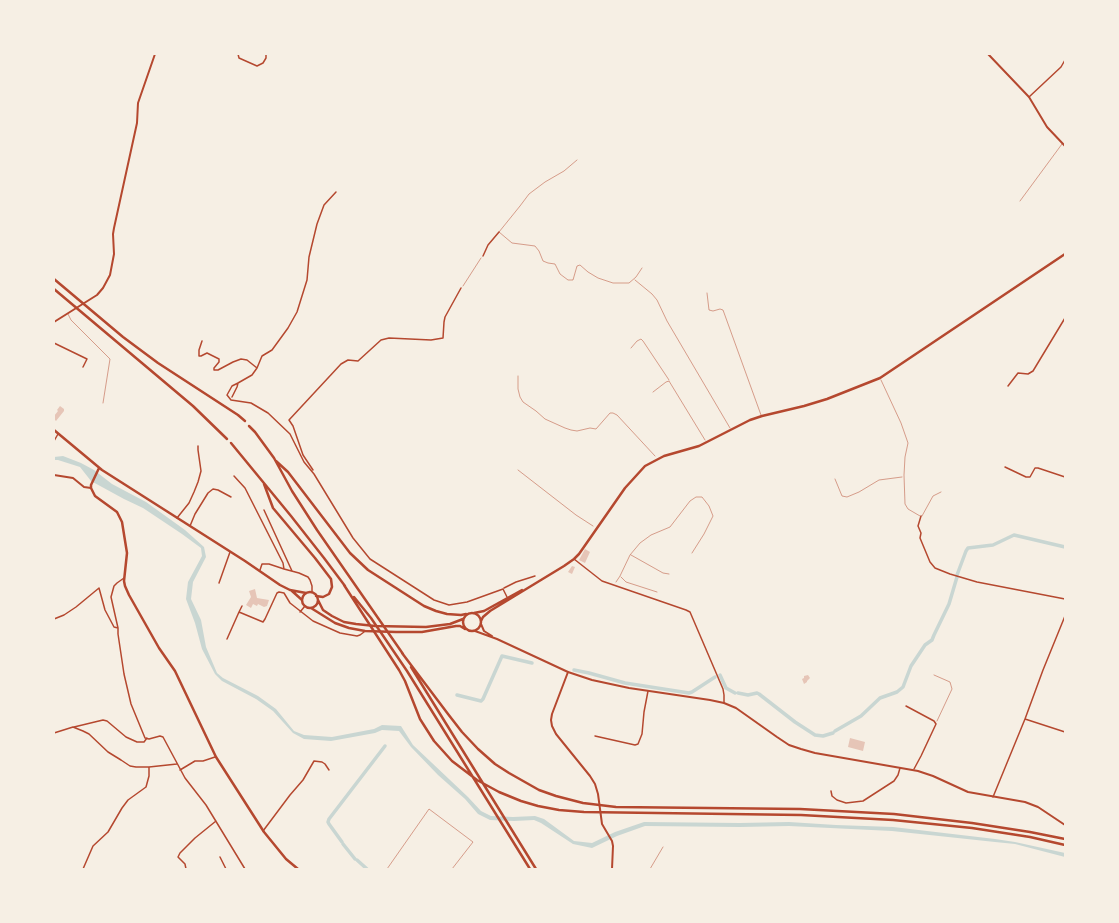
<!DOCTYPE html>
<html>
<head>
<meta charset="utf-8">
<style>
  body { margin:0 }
  #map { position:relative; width:1119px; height:923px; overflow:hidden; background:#f6efe4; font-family:Arial,sans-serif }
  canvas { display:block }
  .frame { position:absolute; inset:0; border:55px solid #f6efe4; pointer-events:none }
</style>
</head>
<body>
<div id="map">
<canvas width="1119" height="923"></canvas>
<div class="frame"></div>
</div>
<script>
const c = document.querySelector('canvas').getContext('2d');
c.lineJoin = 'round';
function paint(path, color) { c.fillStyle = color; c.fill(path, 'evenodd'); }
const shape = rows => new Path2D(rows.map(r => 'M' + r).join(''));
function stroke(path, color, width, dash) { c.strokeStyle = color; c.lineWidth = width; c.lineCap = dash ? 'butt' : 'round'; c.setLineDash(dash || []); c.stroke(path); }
paint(shape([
  [63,456,81,463,94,470,112,484,146,502,185,530,204,547,206,557,193,582,191,599,201,620,206,647,217,673,223,678,258,696,276,709,294,731,304,735,332,737,374,729,382,725,401,726,413,745,468,797,481,811,491,816,513,817,535,816,544,819,574,841,592,843,615,832,644,822,740,823,789,822,836,825,893,827,995,839,1015,842,1065,853,1065,857,1015,844,995,842,892,831,789,826,740,827,645,826,617,836,592,848,573,844,541,823,534,820,514,821,490,820,478,814,465,799,438,775,411,747,399,731,382,730,375,733,331,741,304,739,293,733,273,711,256,699,222,681,215,674,202,649,195,623,186,599,188,582,202,556,201,548,182,534,143,508,124,499,91,481,80,467,58,460,54,460,54,457]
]), '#c9d6d2');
stroke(shape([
  [957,575,966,551,968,548,993,545,1014,535,1065,547],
  [574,670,589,673,625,683,689,693,692,692,715,677],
  [720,675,726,688,735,693],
  [738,693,748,695,757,693,759,694,795,722,815,735,823,736,833,733],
  [457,695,481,701,483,699,502,656,532,663],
  [835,731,861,716,880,698,897,692,903,687,911,666,925,645,932,640,934,635,949,604,957,577],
  [342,842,329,824,328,822,329,819,385,746],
  [343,844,355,859],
  [357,860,367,869]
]), '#c9d6d2', 3.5);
paint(shape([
  [60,406,64,409,64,411,56,421,55,420,54,422,54,416,58,411,57,410],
  [585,549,590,552,585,563,579,560],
  [572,566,575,567,572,574,568,572],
  [255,589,257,598,269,600,267,606,264,607,258,604,257,606,253,604,251,608,246,605,251,597,249,591],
  [808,675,810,678,807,681,807,682,804,684,802,679,804,678,804,676],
  [850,738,865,742,863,751,848,747]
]), '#e6c5b7');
stroke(shape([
  [463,286,481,258],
  [631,348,637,341,641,339,643,341,669,380],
  [518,376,518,389,520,397,523,402,536,411,545,419,565,428,571,430,577,431,590,428,596,429,610,413,613,413,617,415,655,456],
  [653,392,666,382,669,381,705,440],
  [518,470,576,515,593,526],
  [835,479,842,496,847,497,859,492,879,480,902,477],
  [631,555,663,573,669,574],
  [621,577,626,582,657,592],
  [616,582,620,576,630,555,640,543,651,535,670,527,690,501,696,497,702,497,709,506,713,516,704,534,692,553],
  [934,675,950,682,952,689,937,721]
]), '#b5482f', 0.5);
stroke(shape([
  [577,160,564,171,545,182,529,194,520,206,499,232,512,243,535,246,539,251,543,261,548,263,555,264,560,274,568,280,573,280,577,266,580,265,588,272,598,278,613,283,629,283,636,277,642,268],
  [1020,201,1062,144],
  [635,280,652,294,657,300,667,321,730,428],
  [707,293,709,310,713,311,720,309,723,310,761,415],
  [68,314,71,320,110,359,103,403],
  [881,380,901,423,908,443,905,457,904,475,905,504,908,509,920,516],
  [922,516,933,496,941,492],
  [387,869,429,809,473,842,452,869],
  [650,869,663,847]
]), '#b5482f', 0.5);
stroke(shape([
  [238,54,239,58,257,66,263,63,266,58,266,54],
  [1029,97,1061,67,1065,60],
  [483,256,488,245,499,232],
  [202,341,199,350,199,356,201,356,207,353,219,359,219,362,214,368,214,370,218,370,233,362,241,359,247,360,257,368],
  [54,343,87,359,83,367],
  [238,383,232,386,227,395,231,400,251,403,268,413,290,434,304,462,314,474,353,538,370,559,434,600,449,605,467,602,503,589,507,597],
  [1008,386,1018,373,1028,374,1033,371,1065,318],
  [232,397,237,387,238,383,252,375,257,368,262,356,272,350,288,328,297,312,307,280,309,257,317,224,324,205,336,192],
  [54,441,58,434],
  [1005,467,1026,477,1030,477,1035,468,1038,468,1065,477],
  [313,470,303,455,293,426,289,420,341,364,348,360,358,361,381,340,389,338,431,340,443,338,444,322,445,317,461,288],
  [234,476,245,488,283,563,284,569],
  [264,510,292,571],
  [921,516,918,526,921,533,920,538,930,562,935,568,950,574,977,582,1065,599],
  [177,518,189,503,194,492,198,482,201,471,198,450,198,446],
  [190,526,195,514,208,493,213,489,218,490,231,497],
  [574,559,602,581,686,610,690,612,723,689,724,695,724,703],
  [260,570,262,564,269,564,284,569,299,573,308,577,310,580,312,586,312,592],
  [124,578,117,583,114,586,111,597,118,628,118,634,124,674,131,704,145,738,149,739,160,736,163,737,185,778,206,805,245,869],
  [219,583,230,552],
  [504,588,516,582,535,576],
  [239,612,242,606],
  [300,612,305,606],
  [54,619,64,615,76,607,99,588,105,610,114,627,118,628],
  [227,639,239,612,263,622,265,619,277,593,279,592,284,593,290,603,313,621,340,633,357,636,360,635,364,632],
  [906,706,934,721,936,724,921,756,914,769],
  [1025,719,1065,732],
  [74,727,103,720,107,721,126,737,137,742,144,742,147,738],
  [54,733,73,727,83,731,89,734,108,752,121,760,130,766,136,767,149,767,177,764],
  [595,736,635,745,638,744,642,734,644,712,648,691],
  [180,770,195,761,203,761,215,757],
  [831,791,832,796,837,800,846,803,863,801,894,781,898,775,900,768],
  [993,797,1025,719,1043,670,1065,616],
  [263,831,290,795,303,780,314,761,322,762,325,764,329,770],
  [220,857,226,869],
  [83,869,93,846,108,832,122,808,128,800,146,787,149,776,149,767],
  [186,869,185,864,178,857,180,853,195,838,216,821]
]), '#b5482f', 1.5);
stroke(shape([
  [988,54,1029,97,1047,127,1065,146],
  [54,322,97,295,103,288,110,275,114,254,113,234,114,228,137,123,138,103,155,54],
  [54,475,73,478,84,487,91,488],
  [568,672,552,714,551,720,552,726,556,734,590,776,595,784,598,794,602,824,612,841,613,846,612,869]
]), '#b5482f', 2);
stroke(shape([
  [481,624,484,631,492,636],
  [475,631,497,639,568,672,592,680,629,688,710,700,724,703,736,708,777,737,789,745,801,749,815,753,918,771,933,776,968,792,1025,802,1038,807,1065,825]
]), '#b5482f', 2);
stroke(shape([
  [54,430,102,470,245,561,280,585,290,590,306,593],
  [99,468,91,485,91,488,95,496,117,512,122,522,127,553,124,581,125,586,129,595,159,648,175,671,216,757,264,832,286,859,298,869],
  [292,591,302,600],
  '302 600a8 8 0 1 1 16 0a8 8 0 1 1-16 0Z',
  [318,600,323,610,332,616,344,622,356,624,375,626,426,627,450,624,463,619],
  [311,608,335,623,349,628,365,631,396,632,422,632,456,626,460,626,465,629],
  '463 622a9 9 0 1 1 18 0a9 9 0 1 1-18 0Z',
  [474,613,484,611,522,590],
  [481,621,483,617,490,611,564,566,574,559,579,554,625,488,645,466,664,456,699,446,750,420,762,416,804,406,827,399,880,378,1065,254]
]), '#b5482f', 2.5);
stroke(shape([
  [54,279,123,337,158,363,238,415,245,421],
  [54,289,193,406,227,439],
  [249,426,255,432,274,458,292,491,317,530,403,654],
  [231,443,291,516,324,558,345,586],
  [276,461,288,472,350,553,368,570,424,606,436,611,447,614,461,615,466,614],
  [264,484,273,508,315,558,331,579,332,587,329,594,323,597,316,596],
  [344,585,399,670,405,681,420,719,434,741,452,761,477,780,499,792,521,801,538,806,559,810,584,812,801,815,893,820,972,828,1030,837,1065,845],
  [354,597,371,618,407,671,530,869],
  [402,653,448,714,462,732,478,749,495,764,509,773,539,790,556,796,583,803,616,807,800,809,894,814,972,823,1030,832,1065,839],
  [411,667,536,869]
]), '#b5482f', 2.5);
</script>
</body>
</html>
